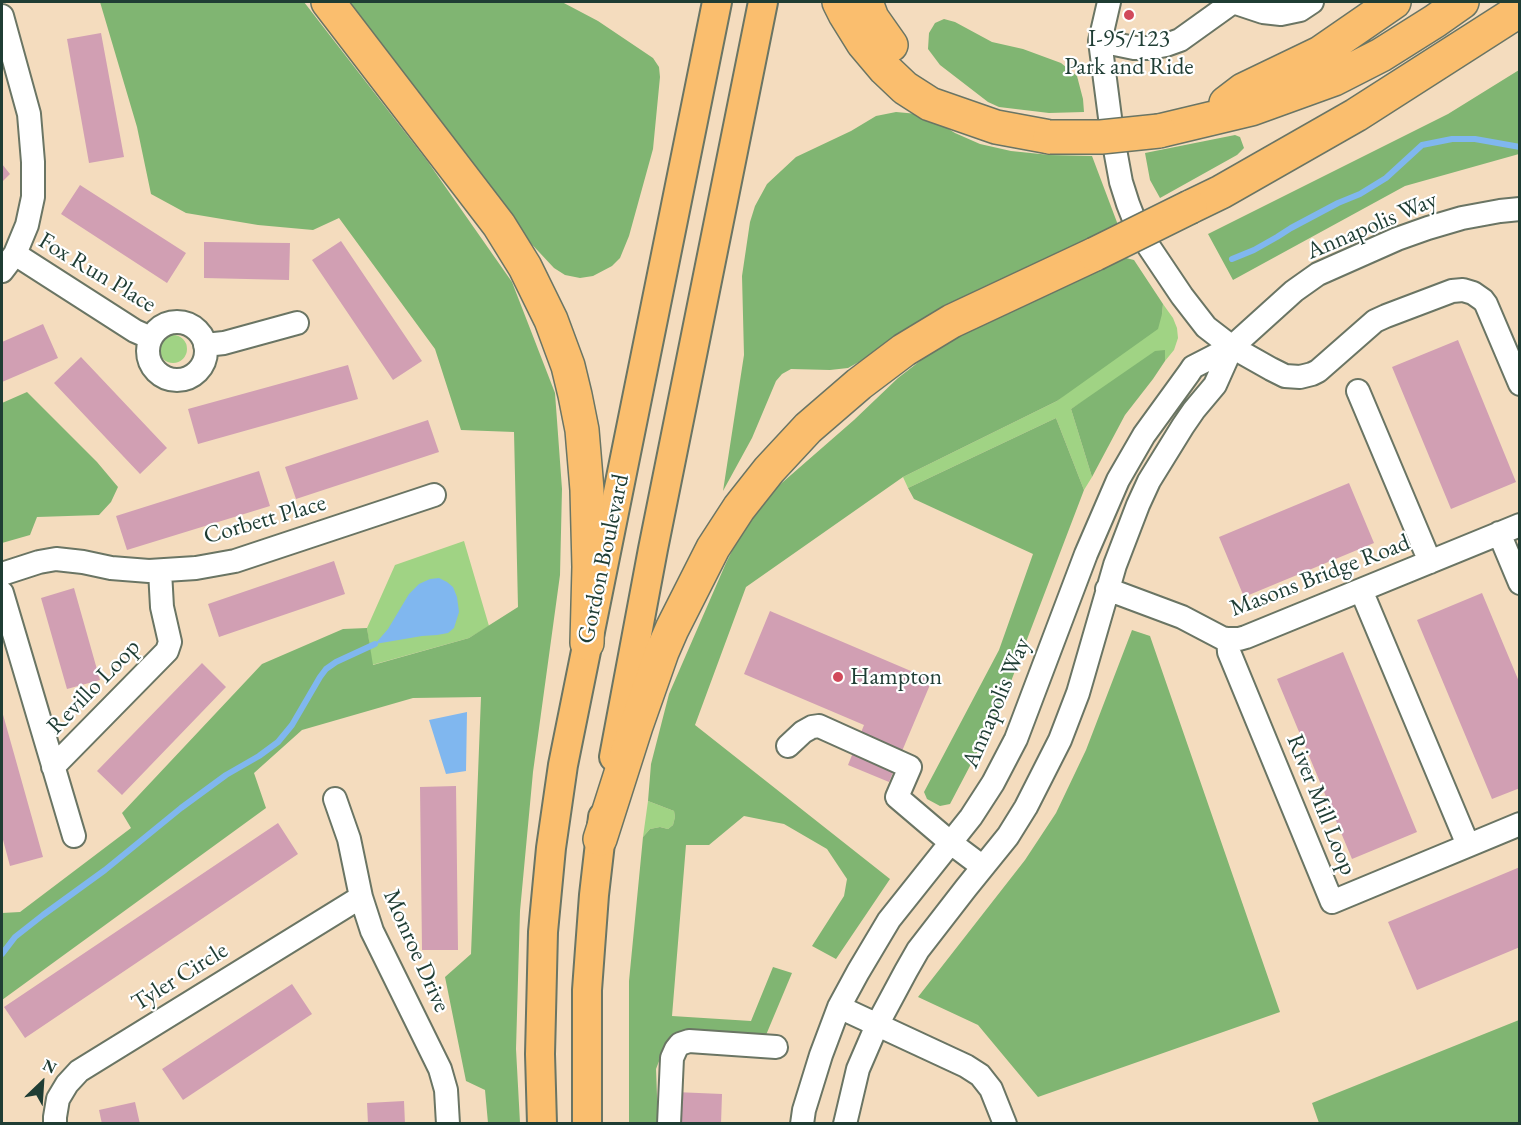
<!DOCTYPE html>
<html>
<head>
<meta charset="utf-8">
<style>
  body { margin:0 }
  #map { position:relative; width:1521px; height:1125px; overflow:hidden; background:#f4dcbe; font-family:"EB Garamond",serif }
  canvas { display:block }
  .frame { position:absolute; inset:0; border:3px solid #1f3d34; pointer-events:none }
  .north { position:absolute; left:12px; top:1053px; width:60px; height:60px; -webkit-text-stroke:4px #fff; paint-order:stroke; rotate:25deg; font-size:16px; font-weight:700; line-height:24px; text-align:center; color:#1f3d34 }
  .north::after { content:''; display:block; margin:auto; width:21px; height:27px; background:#1f3d34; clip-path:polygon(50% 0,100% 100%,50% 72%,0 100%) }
</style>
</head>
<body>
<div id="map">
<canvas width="1521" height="1125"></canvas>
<div class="frame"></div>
<div class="north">N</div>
</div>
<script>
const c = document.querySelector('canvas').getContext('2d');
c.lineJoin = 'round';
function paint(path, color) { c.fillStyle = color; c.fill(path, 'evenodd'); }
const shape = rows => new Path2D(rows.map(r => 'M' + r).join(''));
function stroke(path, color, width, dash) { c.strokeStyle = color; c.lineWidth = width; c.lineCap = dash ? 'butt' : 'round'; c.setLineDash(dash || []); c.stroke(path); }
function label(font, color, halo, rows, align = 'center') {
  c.font = font + ' "EB Garamond",serif'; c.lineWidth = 4.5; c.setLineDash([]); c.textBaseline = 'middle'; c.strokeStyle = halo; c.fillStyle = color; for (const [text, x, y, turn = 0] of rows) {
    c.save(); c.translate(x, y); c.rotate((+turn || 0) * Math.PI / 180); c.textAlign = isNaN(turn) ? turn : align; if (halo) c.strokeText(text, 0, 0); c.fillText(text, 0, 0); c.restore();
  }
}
paint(shape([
  [1163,304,1173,318,1177,328,1178,338,1174,350,1165,361,1165,350,1071,409,1092,477,1084,490,1056,418,908,488,903,477,1057,401,1162,314],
  '159 349a14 14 0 1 1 28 0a14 14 0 1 1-28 0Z',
  [464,541,489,626,469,638,372,665,367,628,395,565],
  [648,801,674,811,675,817,673,825,668,829,660,827,650,829,643,837]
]), '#a0d384');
paint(shape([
  [100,2,304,2,428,162,512,282,555,393,562,489,560,575,533,772,520,911,516,1049,520,1123,488,1123,485,1090,466,1081,445,977,471,954,481,697,413,698,302,730,254,773,266,808,2,1000,2,913,20,912,131,828,122,813,262,664,343,629,367,628,373,665,469,638,518,607,514,432,461,430,435,349,339,218,313,230,258,225,186,213,151,194,137,127],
  [347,2,562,2,598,21,653,58,659,67,660,77,653,149,629,236,620,258,612,266,593,276,580,278,565,275,554,268,524,236,396,63],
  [944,19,955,22,992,42,1023,49,1061,63,1077,76,1083,99,1084,112,1049,113,999,107,988,102,940,65,928,49,929,33,935,23],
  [1519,70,1519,154,1405,186,1233,280,1208,234,1448,114],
  [896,112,918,114,931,118,955,133,980,144,1011,151,1050,155,1092,156,1118,225,977,290,920,322,866,358,848,368,830,370,791,369,782,374,776,381,752,438,723,491,744,355,742,276,750,222,755,206,767,184,796,157,851,131,876,116],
  [1235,135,1240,137,1244,148,1237,155,1160,198,1150,180,1145,153],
  [1122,257,1134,260,1163,304,1162,314,1158,329,1057,401,903,477,746,587,695,725,890,879,836,959,812,946,844,896,847,879,827,849,784,824,744,816,709,845,686,845,672,1016,751,1021,773,967,792,973,766,1035,755,1037,684,1035,666,1043,656,1069,658,1123,629,1124,629,981,643,837,650,829,660,827,668,829,673,825,675,817,674,811,648,801,651,764,669,694,726,563,746,523,768,495,854,420,898,378,933,351,978,324],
  [1165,350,1165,361,1153,379,1125,415,1092,477,1071,409,1155,351],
  [27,392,97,462,118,487,111,502,99,515,37,517,30,535,2,543,2,403],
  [1056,418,1084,490,1002,705,950,804,940,806,927,799,924,792,999,650,1033,554,914,499,908,488],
  [1132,630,1150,636,1280,1012,1038,1097,978,1025,918,997,1025,860,1056,813,1086,750],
  [1519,1020,1519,1123,1319,1123,1312,1103]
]), '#80b572');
paint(shape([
  [439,578,447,582,453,587,457,597,459,612,454,628,448,633,437,635,422,636,375,644,388,629,409,594,419,584,430,579],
  [467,712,466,771,446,774,429,720]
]), '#80b7ef');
stroke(shape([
  [1232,259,1254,250,1277,237,1291,228,1338,203,1360,194,1386,178,1422,145,1452,139,1475,139,1520,147],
  [2,954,15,937,43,915,105,870,181,808,226,775,259,756,278,742,292,725,320,677,326,669,336,662,375,644]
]), '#80b7ef', 6);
paint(shape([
  [101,33,124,157,89,163,67,39],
  [2,164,10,174,2,182],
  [80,185,186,253,167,283,61,214],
  [341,241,422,361,393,380,312,260],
  [204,242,290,243,289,280,204,278],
  [43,324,58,358,2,382,2,342],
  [1458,340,1516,482,1451,509,1392,367],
  [81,357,167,448,140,474,54,383],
  [348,365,358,399,198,444,188,409],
  [428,420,439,452,296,499,285,467],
  [259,471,270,506,127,550,116,516],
  [1349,483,1374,543,1244,597,1219,537],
  [334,561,345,594,219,637,208,604],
  [74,588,100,680,67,689,41,598],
  [1482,593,1520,684,1520,788,1492,799,1417,620],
  [770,611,932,680,889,782,848,765,864,725,744,674],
  [1343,652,1417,832,1352,859,1277,679],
  [202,663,226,687,122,795,97,771],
  [2,711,43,857,10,866,2,836],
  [456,786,458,950,422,950,420,787],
  [278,823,298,854,25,1038,4,1007],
  [1520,867,1520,947,1417,990,1388,922],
  [292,984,312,1014,183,1100,162,1069],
  [675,1092,722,1094,721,1124,673,1124],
  [404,1101,405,1124,368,1124,367,1103],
  [135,1102,140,1124,102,1124,99,1110]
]), '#d19fb3');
const minor = shape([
  [1109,2,1100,41,1112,133,1121,182,1128,204,1139,232,1182,296,1206,327,1232,347,1271,369,1285,376,1300,377,1312,374,1318,371,1375,321,1386,316,1452,291,1463,290,1473,293,1483,300,1486,304,1520,384],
  [2,16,29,114,33,162,33,197,27,225,15,254,2,271],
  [1100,41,1134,48,1150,48,1166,45,1180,40,1233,2,1263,12,1281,14,1300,10,1312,2],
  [15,254,135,331,151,338],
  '148 351a29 29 0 1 1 58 0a29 29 0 1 1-58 0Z',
  [205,345,224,343,297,323],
  [1358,391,1430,562],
  [1499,533,1520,583],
  [2,574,39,562,56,559,83,562,111,568,149,571,196,568,235,561,434,495],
  [1107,589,1182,617,1222,638,1228,639,1239,639,1246,637,1520,525],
  [1361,590,1468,845],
  [2,593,74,836],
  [1228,639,1229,652,1332,902,1520,824],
  [788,746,803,732,812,727,819,726,910,767,897,797,951,843,983,867],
  [53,767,167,651,170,642,162,607,160,571],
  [335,799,349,839,361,897,372,931,440,1069,446,1090,448,1124],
  [839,1007,966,1066,980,1075,991,1089,1005,1124],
  [55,1124,55,1117,58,1099,67,1084,79,1071,361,897],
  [669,1124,672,1058,676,1049,680,1044,689,1041,776,1047],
  [802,1124,804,1110,821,1055,839,1007,858,972,889,920,971,817,993,783,1016,739,1086,554,1118,480,1144,435,1189,373,1193,367,1232,347,1294,291,1318,274,1397,239,1428,228,1462,218,1500,211,1520,209],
  [845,1124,858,1069,877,1025,906,971,918,950,966,888,1008,836,1026,807,1060,740,1078,693,1115,565,1138,505,1149,481,1183,426,1194,410,1215,385,1232,347]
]);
const major = shape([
  [614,757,653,549,763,2],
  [542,1124,540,1054,543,932,551,848,563,765,717,2],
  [587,1124,587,990,594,895,603,817]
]);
const highway = shape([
  [328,2,499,225,525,267,551,320,568,366,575,395,582,430,587,490,589,567,587,643],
  [839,2,845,14,863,43,885,69,905,88,930,104,996,127,1050,137],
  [866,2,872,18,891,45],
  [1226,103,1243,90,1320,53,1394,2],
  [1159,131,1251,109,1334,79,1381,55,1435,21,1462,2],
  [1190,207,1221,192,1356,115,1520,10],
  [600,839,636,726,662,652,672,629,713,548,739,508,769,470,808,428,859,384,904,350,952,321,1095,254]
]);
stroke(minor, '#6a7564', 26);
stroke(major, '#6a7564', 32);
stroke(highway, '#6a7564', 36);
stroke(minor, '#fff', 22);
stroke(major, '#fabe6e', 28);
stroke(highway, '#fabe6e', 33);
const highwayBridge = shape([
  [1050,137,1101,137,1159,131],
  [1095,254,1190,207]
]);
stroke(highwayBridge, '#6a7564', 36, []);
stroke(highwayBridge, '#fabe6e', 33);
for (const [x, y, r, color] of [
  [1129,15,6,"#d1495b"],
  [838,677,6,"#d1495b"]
]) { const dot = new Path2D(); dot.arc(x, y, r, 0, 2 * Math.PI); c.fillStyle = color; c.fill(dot); stroke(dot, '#fff', 2); }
label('24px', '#1f3d34', '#fff', [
  ["I-95/123",1129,39],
  ["Park and Ride",1129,67],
  ["Hampton",850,677,"left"]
]);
label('24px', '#1f3d34', '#fff', [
  ["Annapolis Way",1372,226,-23],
  ["Fox Run Place",97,273,31],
  ["Corbett Place",265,520,-16],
  ["Gordon Boulevard",604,559,-78],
  ["Masons Bridge Road",1320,576,-21],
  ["Revillo Loop",94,687,-46],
  ["Annapolis Way",997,703,-67],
  ["River Mill Loop",1321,805,68],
  ["Monroe Drive",416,951,66],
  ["Tyler Circle",180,977,-32]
]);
</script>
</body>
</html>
